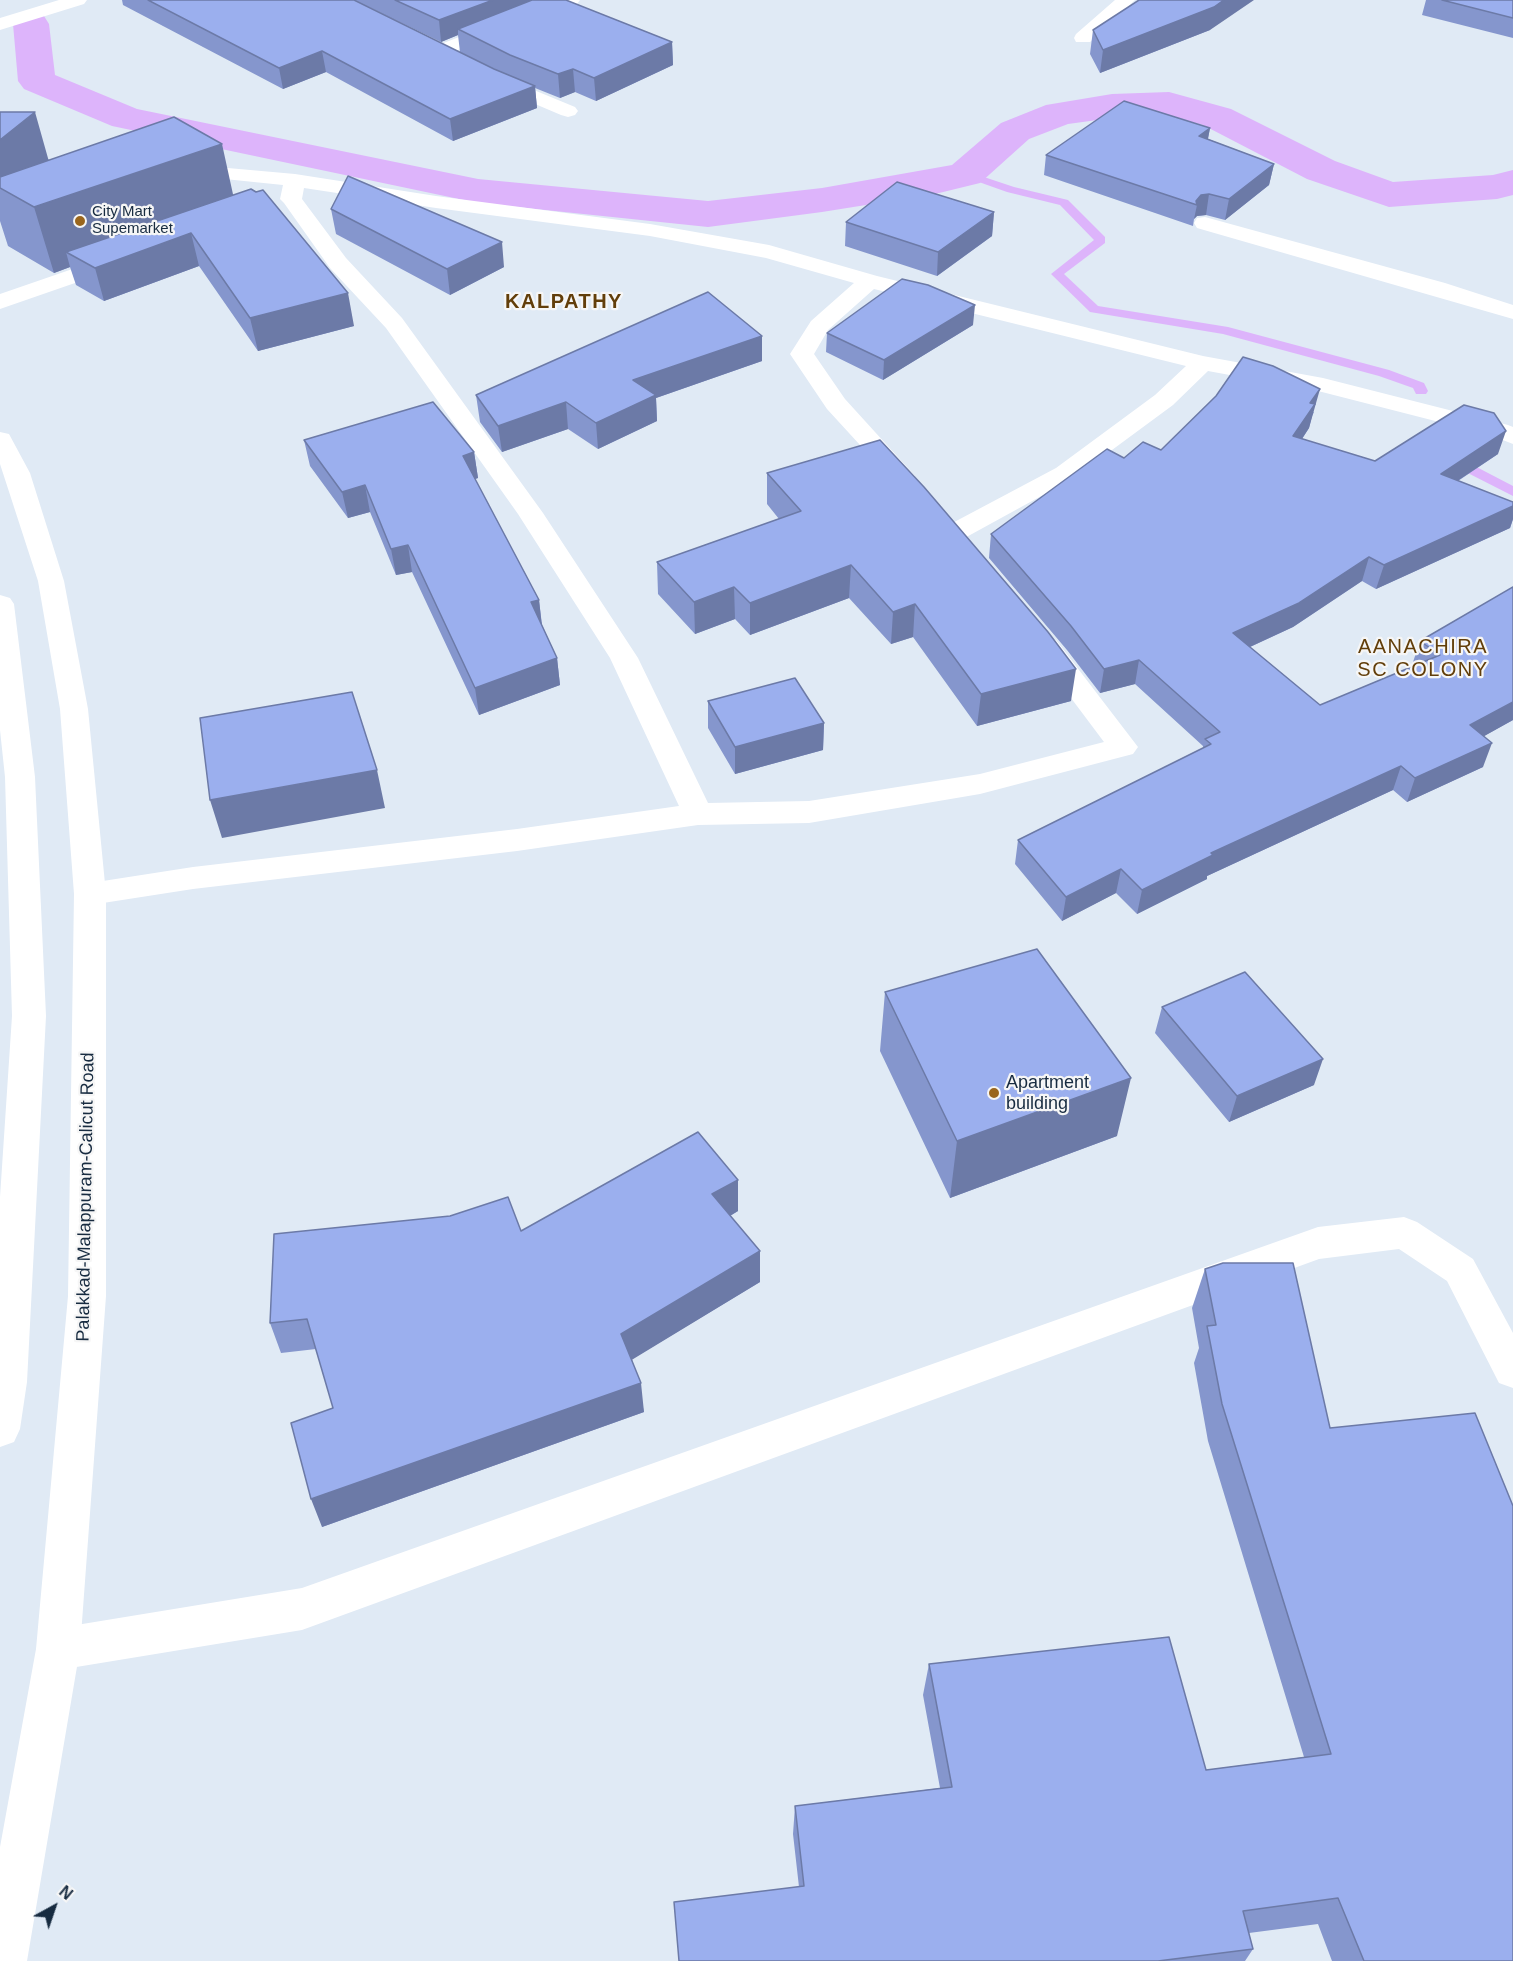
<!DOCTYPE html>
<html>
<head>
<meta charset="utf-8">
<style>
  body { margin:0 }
  #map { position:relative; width:1513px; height:1961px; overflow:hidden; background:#e0eaf5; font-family:Arial,sans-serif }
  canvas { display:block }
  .north { position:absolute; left:24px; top:1877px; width:60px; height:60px; -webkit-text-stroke:4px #f6f6f6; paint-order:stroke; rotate:40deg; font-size:16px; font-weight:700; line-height:24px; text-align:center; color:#172b40 }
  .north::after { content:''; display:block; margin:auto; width:21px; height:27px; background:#172b40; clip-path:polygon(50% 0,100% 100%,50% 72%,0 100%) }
</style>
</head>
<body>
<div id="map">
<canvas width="1513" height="1961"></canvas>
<div class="north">N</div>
</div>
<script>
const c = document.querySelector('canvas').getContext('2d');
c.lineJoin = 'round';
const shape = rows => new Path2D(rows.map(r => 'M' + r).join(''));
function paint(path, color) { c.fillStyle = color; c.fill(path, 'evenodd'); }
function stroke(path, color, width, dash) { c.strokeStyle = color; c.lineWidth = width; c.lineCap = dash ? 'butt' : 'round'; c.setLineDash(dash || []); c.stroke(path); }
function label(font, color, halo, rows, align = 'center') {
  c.font = font + ' Arial,sans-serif'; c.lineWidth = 4.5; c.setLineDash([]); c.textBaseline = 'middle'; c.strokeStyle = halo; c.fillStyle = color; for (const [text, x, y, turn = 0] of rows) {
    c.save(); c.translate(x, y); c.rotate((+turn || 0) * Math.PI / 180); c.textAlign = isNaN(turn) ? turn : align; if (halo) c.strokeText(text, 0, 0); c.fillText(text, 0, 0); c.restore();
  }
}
paint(shape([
  [966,171,1014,187,1068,200,1105,237,1105,243,1064,274,1098,306,1228,327,1389,370,1424,383,1428,391,1426,394,1416,394,1413,388,1379,376,1223,334,1090,312,1051,274,1094,240,1060,205,1007,192,962,176,960,174,966,171],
  [1457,453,1462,454,1465,461,1513,486,1513,496,1454,466,1450,457,1457,453]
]), '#ddb4fb');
paint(shape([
  [31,13,44,16,49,24,55,75,137,109,478,179,708,201,822,188,952,165,1001,123,1046,105,1112,94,1169,92,1231,109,1335,161,1393,182,1493,175,1513,170,1513,195,1497,199,1389,207,1307,179,1203,125,1168,116,1112,118,1068,124,1029,139,980,183,935,194,822,212,708,227,478,203,112,126,24,89,18,81,13,24,18,16,31,13]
]), '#ddb4fb');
paint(shape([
  [59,0,87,0,84,4,0,30,0,18,59,0],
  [326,0,349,0,441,44,555,0,580,0,577,4,440,57,329,4,326,0],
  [1115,0,1135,0,1090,42,1076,42,1074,38,1076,34,1115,0],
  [495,74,575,107,578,111,575,115,568,117,561,115,488,84,485,80,488,76,495,74],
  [183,164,295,174,436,196,650,224,769,245,877,276,1203,356,1323,378,1508,425,1513,427,1513,444,1490,435,1322,392,1208,371,1173,405,1074,478,961,540,952,542,943,540,939,534,943,528,1056,468,1155,395,1186,366,874,289,828,330,814,354,845,399,915,476,911,481,902,484,893,481,827,409,790,354,811,321,854,283,766,258,650,236,436,208,304,188,302,199,346,258,402,318,543,513,638,658,708,803,809,801,980,774,1104,742,1032,646,1036,640,1046,637,1056,640,1138,747,1133,754,980,794,809,823,698,825,517,851,193,889,90,905,79,902,74,894,79,886,90,883,193,867,517,829,679,806,610,658,518,514,386,328,330,268,284,203,280,199,283,185,176,174,173,170,176,166,183,164],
  [1205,217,1445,283,1513,305,1513,319,1197,228,1194,223,1197,218,1205,217],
  [116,254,124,256,127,261,124,266,0,309,0,294,116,254],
  [1404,1217,1417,1222,1473,1259,1513,1333,1513,1388,1499,1383,1447,1281,1399,1249,1319,1259,302,1630,58,1670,43,1664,36,1649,43,1634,58,1628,302,1588,1318,1227,1404,1217]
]), '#fff');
paint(shape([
  [0,432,9,434,30,473,64,581,88,709,106,894,106,1296,80,1649,27,1961,0,1961,0,1847,36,1649,68,1296,74,894,60,709,38,581,0,464,0,432],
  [0,595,10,598,14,604,35,777,46,1016,27,1382,20,1429,14,1442,0,1447,0,1197,12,1016,5,777,0,730,0,595]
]), '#fff');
paint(shape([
  [122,0,354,0,491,68,460,52,458,35,441,42,354,0,566,0,672,42,673,65,596,101,575,92,560,98,535,88,537,108,453,141,326,72,283,89,123,5],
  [1426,0,1513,0,1513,38,1422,15],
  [1093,30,1210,30,1100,73,1090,54],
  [0,112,49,160,233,195,354,326,258,351,199,266,104,301,76,285,70,267,54,273,8,246,0,221],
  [1210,128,1208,139,1274,164,1269,185,1225,220,1206,215,1197,216,1194,219,1193,226,1044,175,1046,155],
  [331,209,504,267,450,295,336,234],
  [994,212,992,236,937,276,845,246,846,222],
  [973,325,883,380,826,352,827,333],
  [762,336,762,361,656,398,657,421,598,449,568,429,502,452,480,422,476,395],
  [1314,412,1312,416,1309,428,1302,439,1375,461,1498,454,1458,481,1513,502,1513,519,1510,528,1376,589,1362,581,1293,627,1250,647,1320,705,1413,666,1412,665,1420,641,1513,587,1513,720,1484,736,1483,767,1407,802,1393,790,1207,876,1207,879,1137,914,1116,893,1062,921,1015,864,1018,840,1203,748,1203,746,1135,684,1100,693,1067,650,989,558,991,534,1124,458,1161,450],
  [304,440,474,452,478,478,475,479,539,600,542,625,557,658,560,685,479,715,412,572,396,575,370,512,348,518,310,466],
  [767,473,1071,701,977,726,913,637,891,644,849,598,750,635,735,619,695,634,658,594,657,562,779,519,767,504],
  [708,701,824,723,823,750,735,774,708,728],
  [885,992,1117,1136,950,1198,880,1051],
  [1162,1007,1314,1085,1229,1122,1155,1033],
  [738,1211,730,1216,760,1251,760,1282,632,1359,644,1412,322,1527,333,1408,316,1349,281,1353,270,1323,521,1231],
  [1205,1269,1330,1428,1513,1961,1332,1961,1318,1924,1249,1933,1253,1949,1245,1961,679,1961,799,1887,793,1834,795,1806,940,1788,923,1695,929,1664,1206,1770,1304,1757,1208,1441,1194,1363,1199,1348,1192,1308]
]), '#8596cd');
paint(shape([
  [493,0,549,0,458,29,458,35,441,42,439,20],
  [1224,0,1254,0,1210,30,1100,73,1103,50],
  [672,42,673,65,596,101,594,78],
  [322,51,326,72,283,89,279,68],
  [573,69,575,92,560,98,558,74],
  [535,86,537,108,453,141,450,119],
  [35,112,53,176,0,188,0,140],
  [1210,128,1206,148,1199,136],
  [222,144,236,208,66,252,70,267,54,273,34,207],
  [1274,164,1269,185,1225,220,1229,199],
  [1209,194,1206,215,1197,216,1194,219,1197,205,1196,201,1201,195],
  [994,212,992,236,937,276,938,252],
  [191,233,199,266,104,301,95,268],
  [502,242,504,267,450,295,447,269],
  [348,293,354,326,258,351,250,318],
  [975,305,973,325,883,380,884,360],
  [762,336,762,361,656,398,657,421,598,449,596,423,633,380],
  [1320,389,1309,428,1288,460,1293,436,1310,403],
  [566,402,568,429,502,452,498,426],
  [1506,431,1498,454,1433,497,1441,474],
  [474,452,478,478,466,482,463,456],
  [365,485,370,512,348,518,342,492],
  [1513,506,1513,519,1510,528,1376,589,1384,565],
  [408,545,412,572,396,575,391,549],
  [1369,557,1362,581,1293,627,1228,657,1233,633],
  [851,565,849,598,750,635,750,603],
  [734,587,735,619,695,634,694,602],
  [539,600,542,627,531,602],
  [915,604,913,637,891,644,893,612],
  [557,658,560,685,479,715,475,688],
  [1139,660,1135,684,1100,693,1104,669],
  [1076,669,1071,701,977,726,981,694],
  [1513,702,1513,720,1461,749,1470,725],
  [824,723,823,750,735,774,735,747],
  [1492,743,1483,767,1407,802,1415,778],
  [1401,766,1393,790,1207,876,1207,879,1137,914,1142,890,1211,853],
  [377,770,385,808,222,838,210,800],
  [1121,869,1116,893,1062,921,1066,897],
  [1323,1059,1314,1085,1229,1122,1237,1096],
  [1131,1078,1117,1136,950,1198,957,1141],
  [738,1180,738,1211,713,1226,712,1194],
  [760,1251,760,1282,625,1364,621,1334],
  [641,1383,644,1412,322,1527,311,1499]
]), '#6c7aa7');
const building = shape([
  [148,0,354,0,494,69,535,86,450,119,322,51,279,68,148,0],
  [395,0,493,0,439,20,395,0],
  [532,0,566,0,672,42,594,78,573,69,558,74,510,55,458,29,532,0],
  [1139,0,1224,0,1214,7,1103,50,1093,30,1139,0],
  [1442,0,1513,0,1513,18,1442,0],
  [1124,101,1210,128,1199,136,1274,164,1229,199,1209,194,1201,195,1196,201,1197,205,1046,155,1124,101],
  [0,112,35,112,0,140,0,112],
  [174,117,222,144,34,207,0,188,0,177,174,117],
  [348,176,502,242,447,269,331,209,348,176],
  [897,182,994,212,938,252,846,222,897,182],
  [251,189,256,192,263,190,348,293,250,318,191,233,95,268,66,252,251,189],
  [902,279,928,285,975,305,884,360,827,333,902,279],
  [708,292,762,336,633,380,656,395,596,423,566,402,498,426,476,395,708,292],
  [1243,357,1273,366,1320,389,1310,403,1315,404,1293,436,1375,461,1464,405,1494,413,1506,431,1441,474,1513,502,1513,506,1384,565,1369,557,1299,603,1233,633,1320,705,1440,655,1420,641,1513,587,1513,702,1470,725,1492,743,1415,778,1401,766,1211,853,1213,855,1142,890,1121,869,1066,897,1018,840,1211,744,1205,739,1220,732,1139,660,1104,669,1071,626,991,534,1107,449,1124,458,1143,442,1161,450,1216,396,1243,357],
  [433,402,474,452,463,456,539,600,531,602,557,658,475,688,408,545,391,549,365,485,342,492,304,440,433,402],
  [880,440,924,487,1048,632,1076,669,981,694,915,604,893,612,851,565,750,603,734,587,694,602,657,562,801,511,767,473,880,440],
  [795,678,824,723,735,747,708,701,795,678],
  [352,692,377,770,210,800,200,718,352,692],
  [1037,949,1131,1078,957,1141,885,992,1037,949],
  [1245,972,1323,1059,1237,1096,1162,1007,1245,972],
  [698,1132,738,1180,712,1194,760,1251,621,1334,641,1383,311,1499,291,1423,333,1408,307,1319,270,1323,274,1234,450,1216,508,1197,521,1231,698,1132],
  [1223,1263,1293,1263,1330,1428,1475,1413,1513,1506,1513,1961,1364,1961,1338,1898,1243,1911,1253,1949,1158,1961,679,1961,674,1902,804,1886,795,1806,952,1787,929,1664,1169,1637,1206,1770,1331,1754,1222,1404,1207,1326,1216,1325,1205,1269,1223,1263]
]);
paint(building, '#9bafee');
stroke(building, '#6c7aa7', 1.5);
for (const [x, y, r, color] of [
  [80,221,6,"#9a661d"],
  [994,1093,6,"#9a661d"]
]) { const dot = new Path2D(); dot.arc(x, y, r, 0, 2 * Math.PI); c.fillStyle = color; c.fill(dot); stroke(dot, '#f6f6f6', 2); }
label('15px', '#172b40', '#f6f6f6', [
  ["City Mart",92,212],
  ["Supemarket",92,229]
], 'left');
label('18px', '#172b40', '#f6f6f6', [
  ["Apartment",1006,1083],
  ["building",1006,1104]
], 'left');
label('18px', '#172b40', '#f6f6f6', [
  ["Palakkad-Malappuram-Calicut Road",86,1197,-89]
]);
c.letterSpacing = '1.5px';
label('bold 20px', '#623e0a', '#f6f6f6', [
  ["KALPATHY",564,302]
]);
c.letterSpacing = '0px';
c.letterSpacing = '1.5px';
label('20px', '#623e0a', '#f6f6f6', [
  ["AANACHIRA",1423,647],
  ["SC COLONY",1423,670]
]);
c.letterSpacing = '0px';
</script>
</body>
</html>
